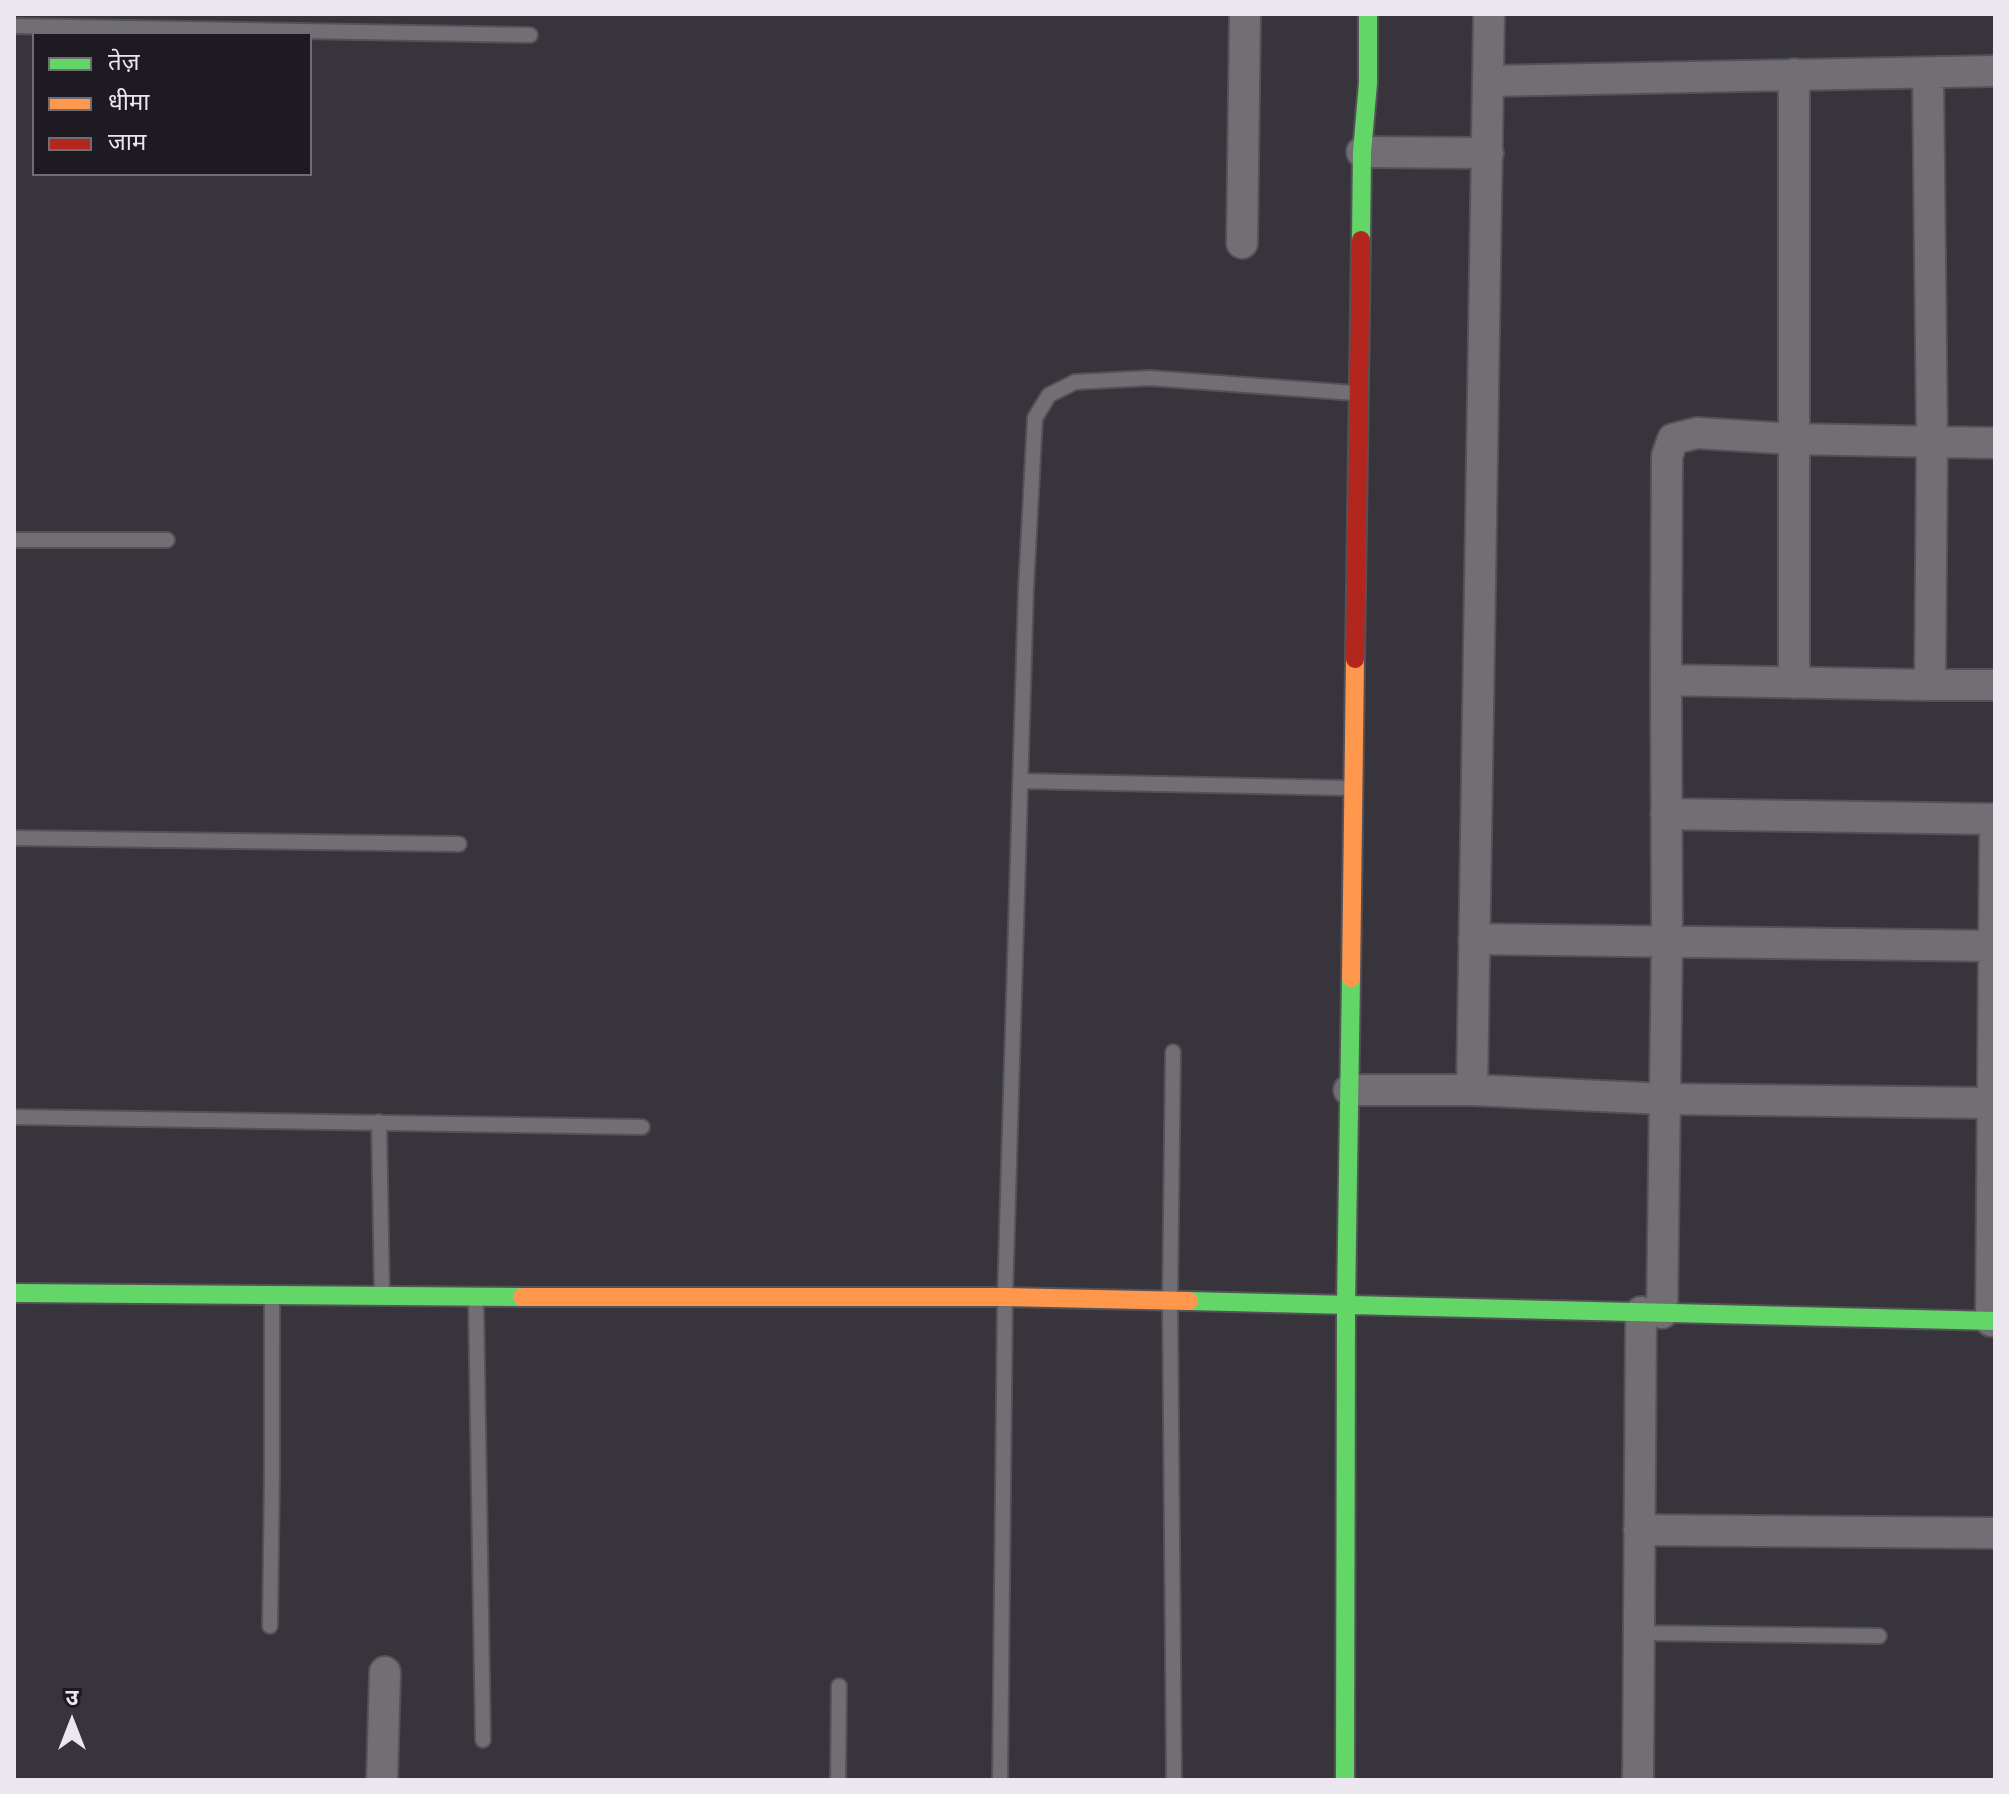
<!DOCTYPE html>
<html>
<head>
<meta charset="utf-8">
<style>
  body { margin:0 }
  #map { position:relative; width:2009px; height:1794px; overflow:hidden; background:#37343c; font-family:"Times New Roman","Noto Sans Devanagari",serif }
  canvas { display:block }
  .frame { position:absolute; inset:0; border:16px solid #ebe6f0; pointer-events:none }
  .legend { position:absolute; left:32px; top:32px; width:280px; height:144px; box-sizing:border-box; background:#1d1a21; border:2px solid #6f6c74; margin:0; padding:10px 14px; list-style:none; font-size:24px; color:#ebe6f0 }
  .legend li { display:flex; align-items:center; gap:16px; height:40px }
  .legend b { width:40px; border:2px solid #6f6c74 }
  .north { position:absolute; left:32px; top:1682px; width:80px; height:80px; -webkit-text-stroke:6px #1d1a21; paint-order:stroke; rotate:0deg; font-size:22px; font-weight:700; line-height:32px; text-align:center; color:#ebe6f0 }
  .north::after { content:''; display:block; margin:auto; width:28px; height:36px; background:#ebe6f0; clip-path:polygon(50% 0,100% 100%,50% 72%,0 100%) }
</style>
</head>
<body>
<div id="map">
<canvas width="2009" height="1794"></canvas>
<div class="frame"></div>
<ul class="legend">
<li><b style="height:10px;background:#63d668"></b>तेज़</li>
<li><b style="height:10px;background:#ff974d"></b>धीमा</li>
<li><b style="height:10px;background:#b3261e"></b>जाम</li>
</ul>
<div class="north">उ</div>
</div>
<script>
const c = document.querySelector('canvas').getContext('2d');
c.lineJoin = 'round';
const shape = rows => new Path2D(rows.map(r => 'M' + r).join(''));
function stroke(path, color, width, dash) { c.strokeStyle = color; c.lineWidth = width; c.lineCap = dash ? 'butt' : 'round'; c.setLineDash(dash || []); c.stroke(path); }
const lane = shape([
  [14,26,530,35],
  [14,540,167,540],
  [1020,781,1348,788],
  [14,838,459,844],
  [1173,1052,1170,1300,1174,1780],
  [14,1117,642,1127],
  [379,1122,382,1294],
  [476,1301,483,1740],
  [270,1626,272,1473,272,1298],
  [1639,1633,1879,1636],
  [838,1780,839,1686],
  [1000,1780,1005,1297,1026,588,1035,418,1049,395,1075,382,1150,378,1355,393]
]);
const street = shape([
  [1794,74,1794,683],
  [1489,81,1995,71],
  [1362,152,1488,153],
  [1242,243,1245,14],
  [1666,680,1667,456,1673,439,1697,433,1794,439,1995,443],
  [1930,685,1995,685],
  [1666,814,1995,819],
  [1474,939,1995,946],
  [1349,1090,1472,1090,1665,1099,1992,1103],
  [1472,1090,1489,14],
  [1662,1313,1667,941,1666,680,1930,685,1932,442,1928,73],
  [1991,1321,1995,819],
  [1639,1530,1995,1533],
  [382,1780,385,1672],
  [1638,1780,1641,1312]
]);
const fast = shape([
  [1361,240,1362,152,1368,83,1368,14],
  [14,1293,522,1297],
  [1189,1301,1995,1321],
  [1345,1780,1346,1305,1351,978]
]);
const slow = shape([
  [1351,978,1355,659],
  [522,1297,1005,1297,1189,1301]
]);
const jam = shape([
  [1355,659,1361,240]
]);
stroke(lane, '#545158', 18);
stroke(street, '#545158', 34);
stroke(fast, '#545158', 22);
stroke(slow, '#545158', 22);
stroke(jam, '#545158', 22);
stroke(lane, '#716e74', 14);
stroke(street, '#716e74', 30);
stroke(fast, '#63d668', 18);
stroke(slow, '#ff974d', 18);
stroke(jam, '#b3261e', 18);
</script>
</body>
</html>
